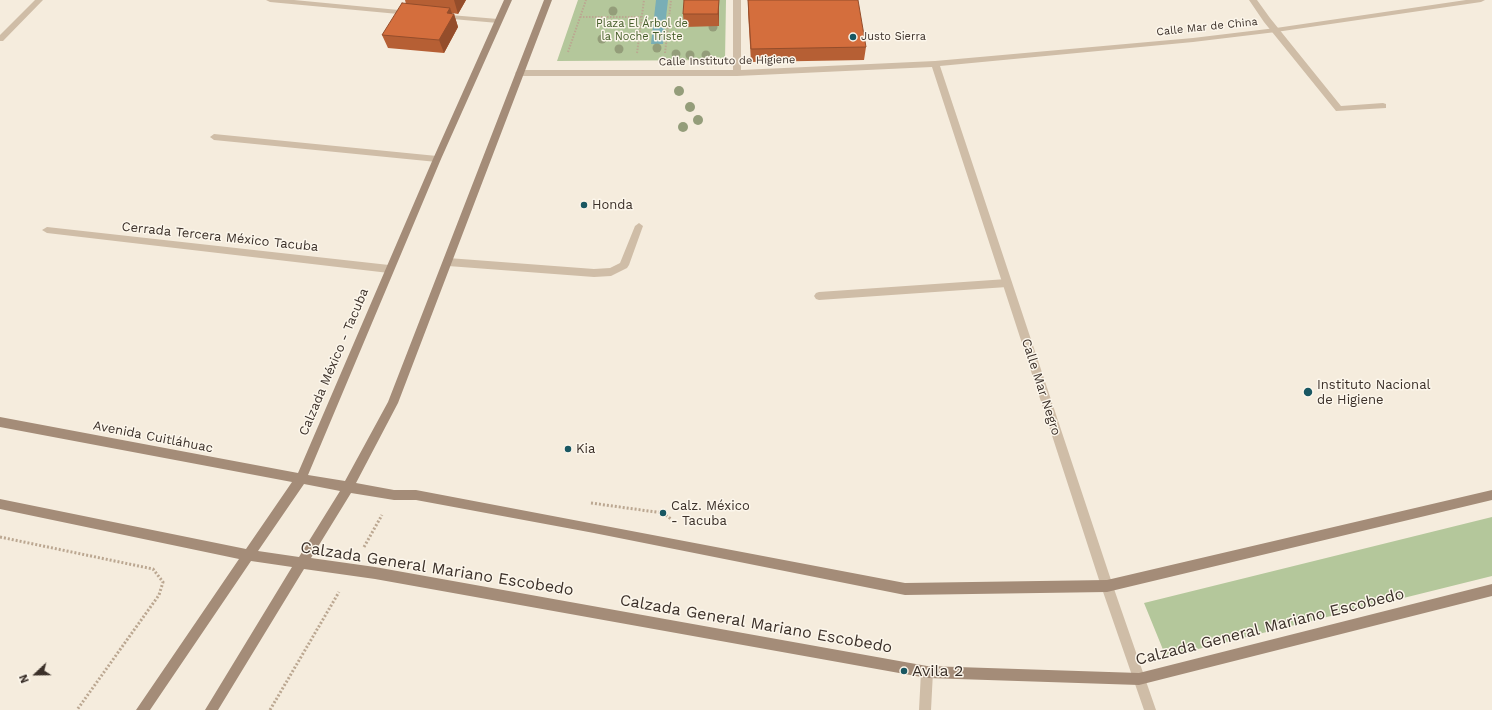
<!DOCTYPE html>
<html>
<head>
<meta charset="utf-8">
<style>
  body { margin:0 }
  #map { position:relative; width:1492px; height:710px; overflow:hidden; background:#f5ecdd; font-family:"Work Sans",sans-serif }
  canvas { display:block }
  .north { position:absolute; left:16px; top:654px; width:40px; height:40px; -webkit-text-stroke:3px #fcf6eb; paint-order:stroke; rotate:248deg; font-size:11px; font-weight:700; line-height:16px; text-align:center; color:#3b3029 }
  .north::after { content:''; display:block; margin:auto; width:14px; height:18px; background:#3b3029; clip-path:polygon(50% 0,100% 100%,50% 72%,0 100%) }
</style>
</head>
<body>
<div id="map">
<canvas width="1492" height="710"></canvas>
<div class="north">N</div>
</div>
<script>
const c = document.querySelector('canvas').getContext('2d');
c.lineJoin = 'round';
function paint(path, color) { c.fillStyle = color; c.fill(path, 'evenodd'); }
const shape = rows => new Path2D(rows.map(r => 'M' + r).join(''));
function stroke(path, color, width, dash) { c.strokeStyle = color; c.lineWidth = width; c.lineCap = dash ? 'butt' : 'round'; c.setLineDash(dash || []); c.stroke(path); }
function label(font, color, halo, rows, align = 'center') {
  c.font = font + ' "Work Sans",sans-serif'; c.lineWidth = 3; c.setLineDash([]); c.textBaseline = 'middle'; c.strokeStyle = halo; c.fillStyle = color; for (const [text, x, y, turn = 0] of rows) {
    c.save(); c.translate(x, y); c.rotate((+turn || 0) * Math.PI / 180); c.textAlign = isNaN(turn) ? turn : align; if (halo) c.strokeText(text, 0, 0); c.fillText(text, 0, 0); c.restore();
  }
}
paint(shape([
  [578,0,726,0,725,60,557,61],
  [1492,517,1492,576,1166,657,1144,603]
]), '#b4c79b');
paint(shape([
  [656,0,668,0,663,44,651,44]
]), '#79aeb6');
stroke(shape([
  [580,17,641,17],
  [568,52,586,0],
  [637,53,644,0],
  [665,53,671,0]
]), '#bba791', 2, [1.5, 1.5]);
stroke(shape([
  [591,503,663,513,671,519],
  [0,537,153,569,163,582,159,595,77,710],
  [364,547,382,515],
  [270,710,339,592]
]), '#bba791', 3, [2, 2]);
paint(shape([
  [1249,0,1257,0,1270,18,1341,106,1383,103,1386,104,1386,108,1336,111,1264,22,1249,0],
  [214,134,437,156,441,159,437,162,214,140,210,137,214,134],
  [639,223,643,226,629,265,627,268,611,276,594,277,448,266,443,262,448,258,594,269,610,268,620,263,635,226,639,223],
  [1007,279,1010,280,1012,283,1010,286,1007,287,819,300,816,299,814,296,816,293,819,292,1007,279],
  [927,666,931,668,933,672,931,710,919,710,921,672,923,668,927,666]
]), '#cfbda7');
paint(shape([
  [35,0,43,0,3,41,0,41,0,35,35,0],
  [266,0,294,0,409,11,413,13,409,15,270,2,266,0],
  [733,0,741,0,741,70,935,61,1193,38,1276,28,1466,0,1485,0,1481,2,1276,32,1193,42,940,66,1113,586,1156,710,1144,710,1101,586,932,67,737,76,519,76,515,73,519,70,733,70,733,0],
  [438,14,498,19,502,21,498,23,441,18,437,16,438,14],
  [47,227,389,265,394,269,389,273,47,233,42,230,47,227]
]), '#cfbda7');
paint(shape([
  [504,0,512,0,441,159,308,475,345,481,388,402,544,0,552,0,398,403,356,483,394,490,416,490,905,583,1107,580,1492,490,1492,500,1107,592,905,595,594,533,416,500,394,500,351,493,311,558,375,567,927,666,1139,673,1492,584,1492,596,1139,685,927,678,375,579,304,569,218,710,205,710,292,567,251,561,150,710,136,710,239,559,0,509,0,499,246,549,292,482,0,427,0,417,298,473,433,159,504,0],
  [304,484,340,491,299,557,258,551,304,484]
]), '#a48c78');
c.fillStyle = '#949d7a';
for (const [x, y, r] of [
  [613,11,4.5],
  [713,27,4.5],
  [602,39,4.5],
  [657,48,4.5],
  [619,49,4.5],
  [676,54,4.5],
  [690,55,4.5],
  [706,55,4.5],
  [679,91,5],
  [690,107,5],
  [698,120,5],
  [683,127,5]
]) { c.beginPath(); c.arc(x, y, r, 0, 2 * Math.PI); c.fill(); }
paint(shape([
  [405,0,466,0,458,14,452,13,452,14,454,14,458,27,444,53,388,48,382,35,406,4],
  [719,0,719,26,684,27,683,14],
  [748,0,866,47,864,60,751,62,748,12]
]), '#b65f34');
paint(shape([
  [454,0,466,0,458,14],
  [719,0,719,26,718,14],
  [450,8,453,16,454,14,458,27,444,53,439,40,447,13]
]), '#944d2b');
const building = shape([
  [684,0,719,0,718,14,683,14,684,0],
  [748,0,858,0,866,47,751,49,748,0],
  [402,3,450,8,447,13,454,14,439,40,382,35,402,3]
]);
paint(building, '#d46e3d');
stroke(building, '#944d2b', 1);
for (const [x, y, r, color] of [
  [853,37,4,"#195762"],
  [584,205,4,"#195762"],
  [1308,392,5,"#195762"],
  [568,449,4,"#195762"],
  [663,513,4,"#195762"],
  [904,671,4,"#195762"]
]) { const dot = new Path2D(); dot.arc(x, y, r, 0, 2 * Math.PI); c.fillStyle = color; c.fill(dot); stroke(dot, '#fcf6eb', 1.5); }
label('11px', '#455d29', '#fcf6eb', [
  ["Plaza El Árbol de",642,24],
  ["la Noche Triste",642,37]
]);
label('11px', '#3b3029', '#fcf6eb', [
  ["Calle Mar de China",1207,27,-6],
  ["Calle Instituto de Higiene",727,61,-1]
]);
label('11px', '#3b3029', '#fcf6eb', [
  ["Justo Sierra",861,37]
], 'left');
label('13px', '#3b3029', '#fcf6eb', [
  ["Honda",592,205],
  ["Instituto Nacional",1317,385],
  ["de Higiene",1317,400],
  ["Kia",576,449],
  ["Calz. México",671,506],
  ["- Tacuba",671,521]
], 'left');
label('13px', '#3b3029', '#fcf6eb', [
  ["Cerrada Tercera México Tacuba",220,237,6],
  ["Calzada México - Tacuba",334,362,-67],
  ["Calle Mar Negro",1041,387,72],
  ["Avenida Cuitláhuac",153,437,11]
]);
label('16px', '#3b3029', '#fcf6eb', [
  ["Calzada General Mariano Escobedo",437,569,9],
  ["Calzada General Mariano Escobedo",756,624,10],
  ["Calzada General Mariano Escobedo",1270,627,-14]
]);
label('16px', '#3b3029', '#fcf6eb', [
  ["Avila 2",912,671]
], 'left');
</script>
</body>
</html>
